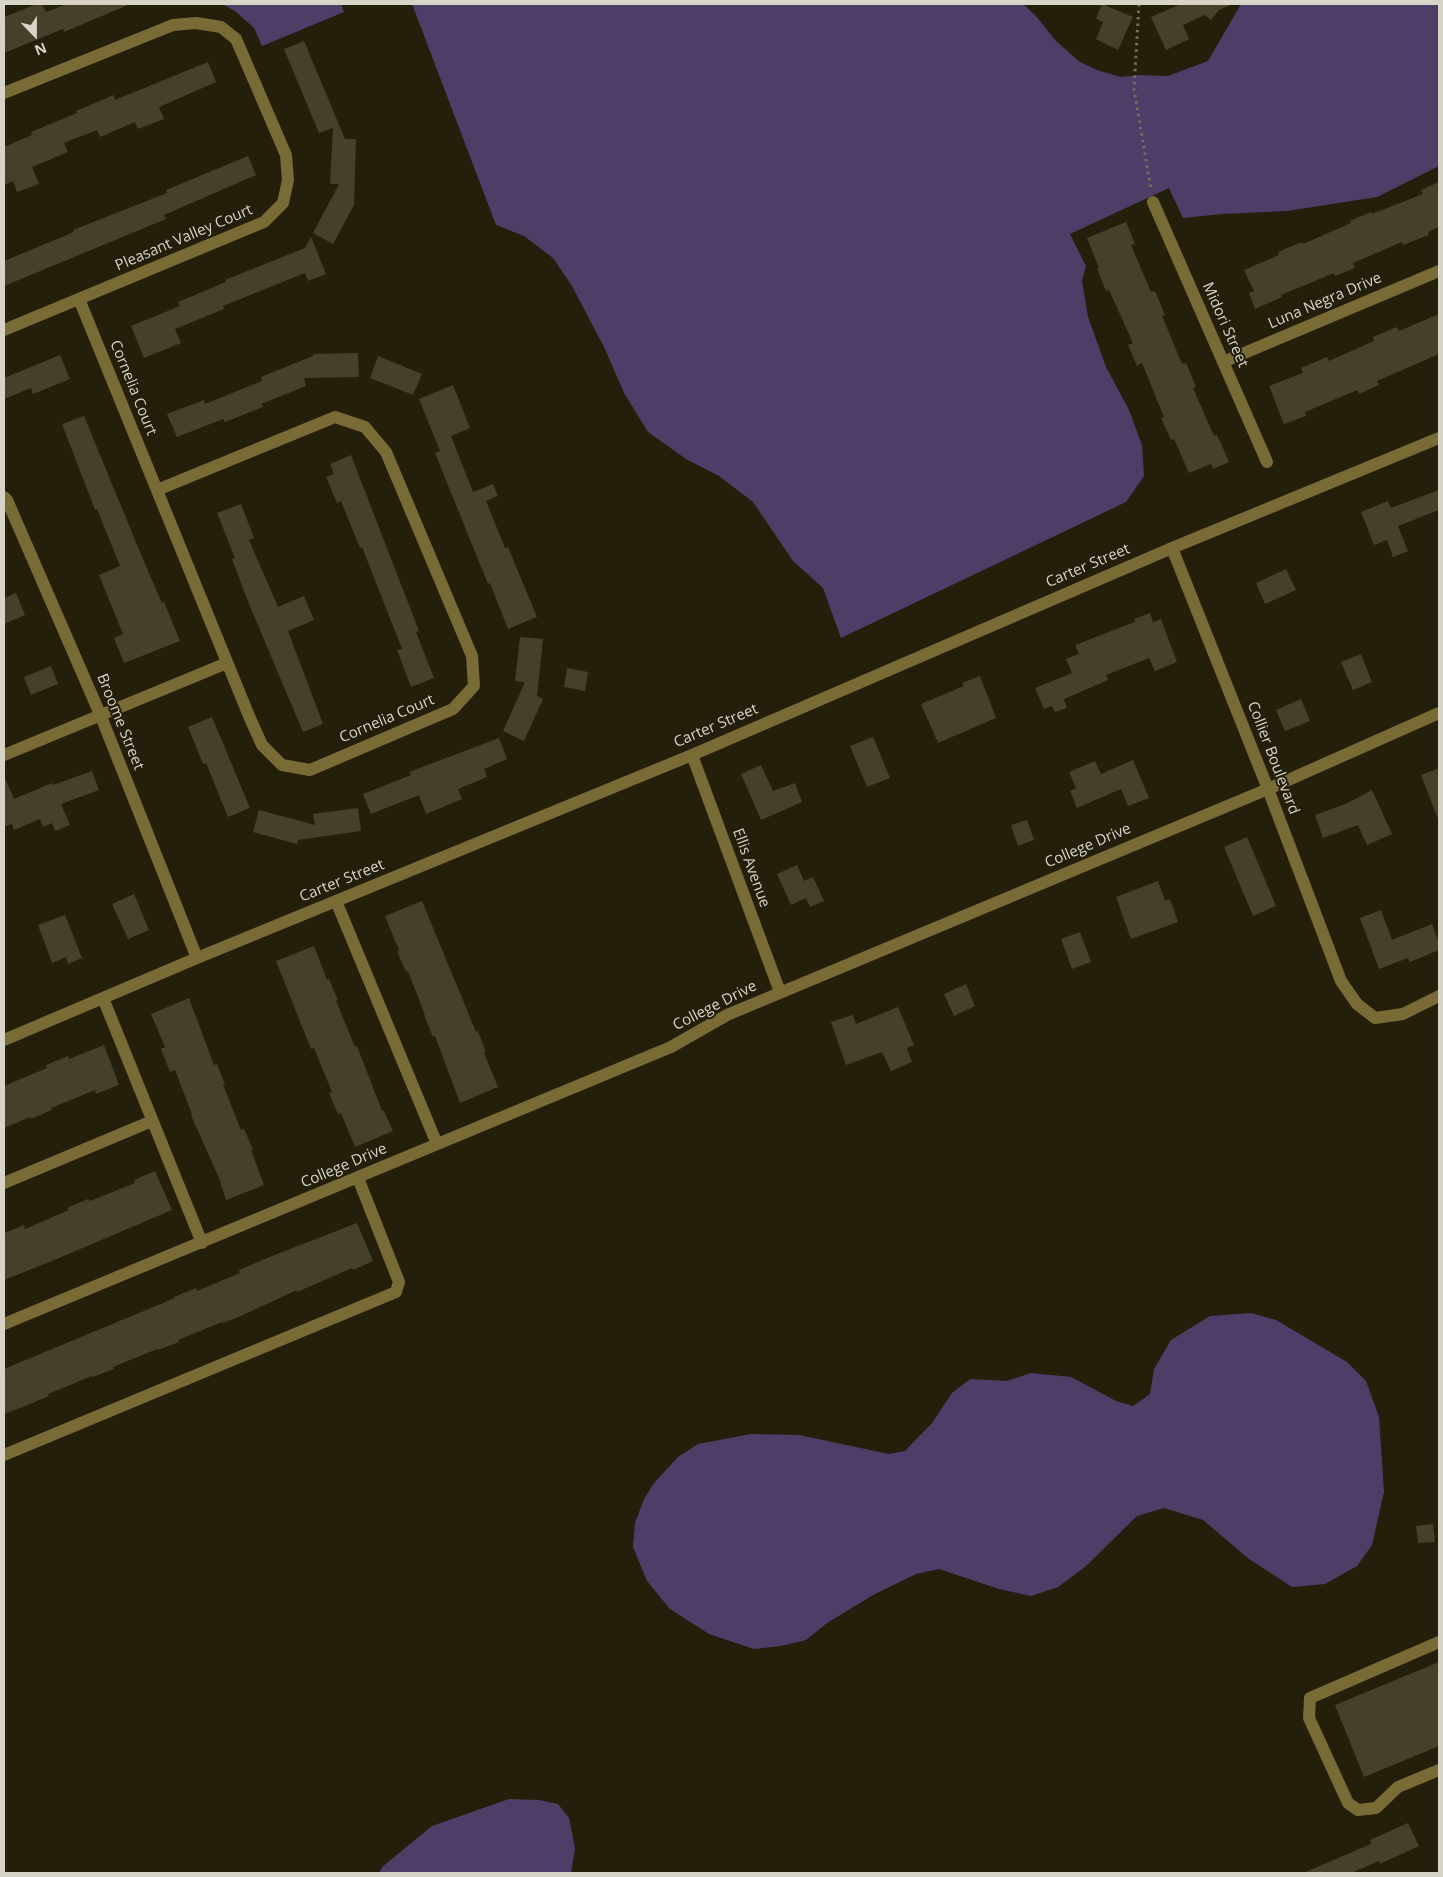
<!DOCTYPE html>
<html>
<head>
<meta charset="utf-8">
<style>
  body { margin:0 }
  #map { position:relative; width:1443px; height:1877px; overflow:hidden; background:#241f0b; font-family:"Open Sans",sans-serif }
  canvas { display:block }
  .frame { position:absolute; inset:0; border:5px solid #d7d4c7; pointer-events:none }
  .north { position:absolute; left:10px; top:10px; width:50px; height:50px; -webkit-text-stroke:4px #241f0b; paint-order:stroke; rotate:158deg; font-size:14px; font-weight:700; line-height:20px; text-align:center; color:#d7d4c7 }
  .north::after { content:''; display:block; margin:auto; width:18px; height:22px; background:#d7d4c7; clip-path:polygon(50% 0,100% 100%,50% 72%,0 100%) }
</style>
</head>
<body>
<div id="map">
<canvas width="1443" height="1877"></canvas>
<div class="frame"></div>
<div class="north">N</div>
</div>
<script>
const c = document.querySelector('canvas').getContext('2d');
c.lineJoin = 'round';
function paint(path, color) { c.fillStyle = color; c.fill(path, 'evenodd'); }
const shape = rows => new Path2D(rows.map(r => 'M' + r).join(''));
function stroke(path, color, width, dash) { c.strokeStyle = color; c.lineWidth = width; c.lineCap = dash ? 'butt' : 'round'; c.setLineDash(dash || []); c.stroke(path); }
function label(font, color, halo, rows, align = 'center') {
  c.font = font + ' "Open Sans",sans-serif'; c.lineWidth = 4; c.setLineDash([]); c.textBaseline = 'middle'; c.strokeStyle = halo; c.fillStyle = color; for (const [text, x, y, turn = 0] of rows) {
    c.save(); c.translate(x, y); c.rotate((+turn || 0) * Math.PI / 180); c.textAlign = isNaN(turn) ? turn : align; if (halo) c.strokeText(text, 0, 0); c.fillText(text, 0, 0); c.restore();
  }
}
paint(shape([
  [222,4,341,4,344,12,262,46,254,28,235,11],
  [412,4,1023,4,1036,16,1056,41,1080,62,1097,70,1121,77,1139,75,1168,76,1208,61,1241,4,1439,4,1439,166,1377,197,1287,211,1222,214,1183,218,1169,188,1070,234,1086,266,1082,281,1088,317,1106,367,1129,410,1142,445,1144,476,1126,502,841,638,823,588,793,561,753,502,719,476,686,459,648,432,624,393,605,349,572,286,553,258,524,236,496,225],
  [1251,1313,1276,1320,1347,1362,1366,1381,1379,1417,1384,1492,1372,1545,1357,1566,1325,1584,1292,1587,1249,1559,1203,1520,1164,1508,1137,1516,1085,1567,1058,1587,1031,1596,999,1589,939,1569,916,1574,875,1594,827,1623,806,1640,781,1646,754,1649,709,1634,670,1609,647,1581,633,1547,635,1523,644,1499,654,1483,678,1457,698,1444,751,1434,799,1435,889,1454,905,1451,932,1423,952,1393,970,1379,1007,1381,1031,1373,1071,1377,1116,1401,1133,1406,1150,1394,1154,1369,1171,1340,1210,1316],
  [509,1799,539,1800,558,1804,569,1818,575,1848,571,1873,379,1873,382,1867,432,1826]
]), '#4d3e68');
paint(shape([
  [37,4,42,4,46,12,67,4,128,5,64,32,63,29,4,53,4,17],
  [1102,4,1133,17,1118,50,1096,39,1103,22,1096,19],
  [1181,4,1233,4,1219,10,1211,20,1205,15,1183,25,1189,39,1166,50,1151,17],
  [304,41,345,139,356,139,354,205,333,244,313,233,339,184,330,184,333,128,319,133,284,49],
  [208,62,216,82,159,107,164,119,138,129,135,122,100,137,97,130,64,143,68,152,32,167,39,184,17,192,13,181,4,185,4,147,32,135,31,132,77,113,76,111,114,95,115,100],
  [248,156,256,175,164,215,166,219,4,286,4,261,74,232,73,230,167,193,166,190],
  [1439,182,1439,227,1428,232,1429,235,1403,245,1402,242,1353,263,1355,268,1335,276,1334,273,1281,295,1282,297,1255,309,1249,293,1254,291,1244,270,1279,255,1278,252,1302,242,1303,244,1351,223,1350,221,1371,212,1372,214,1423,194,1421,190],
  [1126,222,1135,244,1131,245,1151,292,1155,291,1165,315,1162,316,1182,364,1186,363,1196,387,1193,388,1214,436,1217,435,1229,462,1213,469,1211,464,1189,473,1174,439,1171,440,1161,418,1164,417,1142,363,1137,366,1128,345,1133,343,1109,290,1106,291,1097,269,1099,268,1087,238],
  [311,237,326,274,308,281,305,273,223,306,224,309,175,329,181,343,144,358,131,326,180,306,178,302,226,282,225,280,305,248],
  [1439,314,1439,354,1377,381,1379,385,1359,394,1357,390,1305,412,1306,416,1284,424,1269,386,1303,373,1301,368,1327,357,1329,361,1374,341,1373,337,1397,327,1399,331],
  [358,353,359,377,304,378,306,386,261,404,263,407,225,422,223,419,177,437,167,414,204,400,205,404,262,381,261,377,313,356,313,354],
  [60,355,70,379,33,394,31,388,4,399,4,378],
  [378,356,422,374,413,395,370,378],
  [453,385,470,428,451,436,473,492,493,484,498,496,486,501,505,548,508,547,537,617,508,629,490,583,488,584,435,453,440,451,419,399],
  [84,416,142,557,162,603,164,602,180,641,124,663,114,638,123,634,99,575,120,566,97,509,95,510,62,424],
  [351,455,419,631,416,632,434,678,411,687,397,650,402,649,362,547,360,548,341,501,337,503,326,477,334,474,330,464],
  [1439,490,1439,510,1398,526,1408,551,1393,557,1387,540,1374,545,1361,512,1388,501,1391,508],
  [241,504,254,538,249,540,278,607,304,596,314,620,288,631,323,724,303,732,249,604,232,559,235,558,217,513],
  [1286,569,1296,590,1265,604,1256,583],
  [16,593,25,615,4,624,4,598],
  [1150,613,1153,622,1161,619,1177,662,1155,671,1149,658,1106,675,1108,680,1064,699,1067,708,1055,712,1052,706,1044,709,1035,688,1072,673,1066,659,1079,654,1075,645,1135,622,1134,619],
  [520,637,543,639,537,696,543,699,524,741,503,731,525,682,515,681],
  [1361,654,1372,682,1353,690,1341,662],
  [51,666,58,684,31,695,24,677],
  [567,668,588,672,585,691,564,687],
  [980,676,996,718,938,743,921,704,964,686,962,683],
  [1301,699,1310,721,1285,731,1276,710],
  [212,717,250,808,228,817,206,763,203,764,188,727],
  [873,737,890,778,867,787,850,746],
  [499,738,507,759,484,769,487,777,458,789,462,799,426,814,419,795,371,814,363,794,411,775,409,772],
  [1133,760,1149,798,1128,806,1121,789,1077,808,1070,791,1076,788,1069,772,1095,761,1101,774],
  [761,765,773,791,795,783,802,802,761,820,741,774],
  [1439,768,1439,819,1438,819,1421,775],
  [92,771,99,790,61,804,70,825,55,831,52,823,43,827,40,819,14,830,12,824,4,827,4,776,14,799,52,783,53,785],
  [1372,790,1392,834,1367,845,1358,825,1323,838,1315,815,1348,803],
  [358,808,361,831,298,840,297,844,253,832,259,810,315,825,313,814],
  [1027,820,1034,840,1018,846,1011,825],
  [1247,837,1276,906,1253,916,1224,847],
  [797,865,804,881,813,877,824,901,810,907,806,898,791,905,777,874],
  [1158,881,1165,901,1170,899,1178,922,1131,939,1116,897],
  [134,894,149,930,128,939,112,904],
  [422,901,476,1032,478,1031,486,1052,484,1053,498,1087,460,1103,435,1036,433,1037,424,1015,425,1015,408,971,406,972,397,951,399,950,385,916],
  [1381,910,1392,940,1432,924,1439,943,1439,950,1410,962,1408,958,1379,969,1360,918],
  [65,915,82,958,68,964,66,957,52,963,38,925],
  [1080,932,1091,962,1072,969,1061,939],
  [314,946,327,980,329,979,338,1000,336,1001,355,1047,357,1046,382,1111,384,1111,393,1131,355,1147,341,1113,338,1114,329,1093,332,1092,314,1048,311,1049,276,961],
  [966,984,975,1006,954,1016,944,994],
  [189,998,214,1065,217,1064,225,1085,223,1085,241,1130,244,1129,253,1150,251,1150,264,1185,226,1200,219,1178,191,1115,192,1114,175,1070,170,1072,161,1049,165,1047,151,1014],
  [898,1007,914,1045,907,1048,912,1062,891,1071,882,1052,846,1065,831,1022,853,1015,856,1024],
  [104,1045,119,1085,96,1094,95,1090,51,1108,52,1110,31,1119,30,1117,4,1128,4,1086,47,1068,46,1065,68,1056,69,1059],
  [155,1171,172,1210,52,1261,4,1280,4,1233,24,1225,25,1229,69,1210,67,1208,88,1199,90,1201,135,1183,134,1180],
  [357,1223,373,1261,353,1270,352,1268,297,1292,297,1290,243,1315,223,1323,222,1322,178,1340,179,1342,158,1350,157,1349,113,1367,114,1369,93,1377,92,1376,48,1394,49,1396,28,1405,4,1414,4,1369,175,1298,174,1297,196,1288,197,1291,240,1273,239,1270,272,1256],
  [1433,1524,1435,1542,1418,1543,1416,1526],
  [1439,1662,1439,1746,1364,1777,1335,1705],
  [1408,1823,1419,1846,1380,1864,1379,1861,1351,1873,1303,1873,1371,1844,1370,1840]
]), '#46402b');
stroke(shape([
  [1139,4,1134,89,1151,189]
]), '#736f5e', 3, [2.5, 4]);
stroke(shape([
  [4,93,173,25,196,23,221,27,236,39,286,155,288,180,283,203,264,222,4,330],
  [1153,202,1267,462],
  [79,299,249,716,262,745,282,765,310,770,453,709,474,686,472,656,386,452,365,427,335,417,157,490],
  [1223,362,1439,271],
  [4,497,7,500,100,714,197,958],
  [1172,548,1268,789,1341,981,1357,1004,1375,1018,1403,1014,1439,996],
  [4,755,227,663],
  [692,755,780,992],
  [336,901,437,1144],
  [103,998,202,1243],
  [4,1040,197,958,692,755,1172,548,1439,438],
  [4,1183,152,1121],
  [4,1324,671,1047,727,1015,1268,789,1439,713],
  [4,1455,396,1292,399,1282,358,1178],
  [1439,1642,1310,1698,1309,1718,1348,1803,1358,1810,1376,1808,1398,1787,1439,1770]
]), '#786b35', 12);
label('15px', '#d7d4c7', '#241f0b', [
  ["Pleasant Valley Court",184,238,-23],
  ["Luna Negra Drive",1325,301,-23],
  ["Midori Street",1225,325,66],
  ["Cornelia Court",133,388,68],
  ["Carter Street",1088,566,-23],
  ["Cornelia Court",387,719,-23],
  ["Broome Street",120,722,68],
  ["Carter Street",716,726,-23],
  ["Collier Boulevard",1273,758,69],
  ["College Drive",1088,846,-23],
  ["Ellis Avenue",751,868,70],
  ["Carter Street",342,881,-22],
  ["College Drive",715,1006,-27],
  ["College Drive",344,1166,-23]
]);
</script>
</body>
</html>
